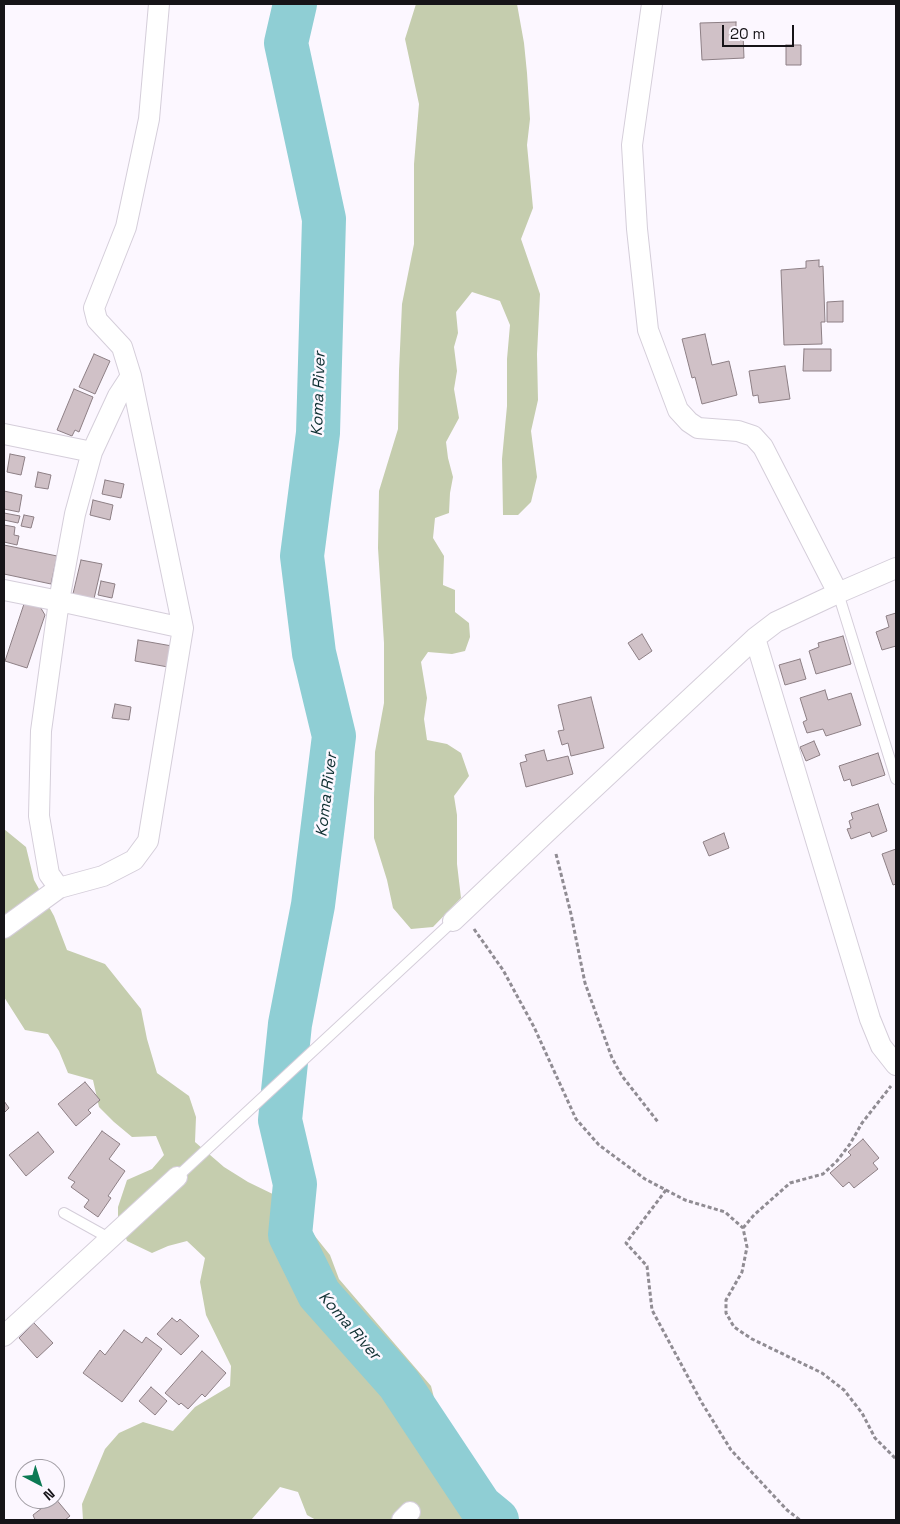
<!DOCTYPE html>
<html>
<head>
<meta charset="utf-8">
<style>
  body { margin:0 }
  #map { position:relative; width:900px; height:1524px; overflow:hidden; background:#fcf7ff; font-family:"Space Grotesk",sans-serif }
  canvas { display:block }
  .frame { position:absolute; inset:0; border:5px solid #161418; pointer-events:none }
  .north { position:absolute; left:15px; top:1459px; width:50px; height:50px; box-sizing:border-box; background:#fcf7ff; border:1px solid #a09ca3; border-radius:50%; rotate:140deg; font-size:14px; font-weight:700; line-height:20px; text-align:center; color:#161418 }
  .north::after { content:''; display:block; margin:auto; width:18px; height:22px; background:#0c7a54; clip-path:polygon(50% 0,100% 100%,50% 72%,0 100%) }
  .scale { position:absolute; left:722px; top:25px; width:72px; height:22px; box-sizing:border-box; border:2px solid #161418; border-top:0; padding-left:6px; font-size:15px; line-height:18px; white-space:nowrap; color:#161418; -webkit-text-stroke:4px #fcf7ff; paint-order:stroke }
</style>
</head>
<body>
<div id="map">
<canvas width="900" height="1524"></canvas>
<div class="frame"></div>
<div class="north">N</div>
<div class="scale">20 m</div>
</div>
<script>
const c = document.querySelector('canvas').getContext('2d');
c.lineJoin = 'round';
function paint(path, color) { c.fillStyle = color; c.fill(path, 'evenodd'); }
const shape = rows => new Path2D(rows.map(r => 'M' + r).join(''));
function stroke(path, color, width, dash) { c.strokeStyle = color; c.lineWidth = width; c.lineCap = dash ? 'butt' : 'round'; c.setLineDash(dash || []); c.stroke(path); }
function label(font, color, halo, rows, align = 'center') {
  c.font = font + ' "Space Grotesk",sans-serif'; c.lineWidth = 5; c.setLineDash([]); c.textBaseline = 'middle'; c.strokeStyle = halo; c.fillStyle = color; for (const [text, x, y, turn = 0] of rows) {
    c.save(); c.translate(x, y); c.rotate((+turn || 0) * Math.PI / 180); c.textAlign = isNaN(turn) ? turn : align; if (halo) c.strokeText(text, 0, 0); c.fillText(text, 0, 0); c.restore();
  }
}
paint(shape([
  [416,4,517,4,524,43,527,73,530,119,527,145,533,208,521,239,540,294,537,354,538,400,531,431,537,477,531,502,518,515,503,515,502,459,507,406,507,359,510,325,500,301,472,292,456,312,458,333,454,347,457,371,454,389,459,418,446,442,448,458,453,477,450,493,449,513,435,518,433,538,444,556,443,585,455,590,455,612,469,623,470,637,465,651,452,654,428,652,421,662,427,698,424,719,427,740,447,744,461,753,469,776,454,796,457,815,457,864,461,898,433,927,411,929,393,908,387,880,374,838,374,798,375,752,384,703,384,643,378,548,379,491,398,429,399,371,402,304,414,244,414,164,419,104,405,39],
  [4,829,26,847,34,880,54,916,67,950,105,964,141,1009,147,1039,157,1073,189,1096,196,1117,195,1142,224,1167,248,1182,283,1199,303,1216,314,1235,330,1255,339,1279,431,1386,443,1433,472,1479,485,1486,517,1520,316,1520,307,1515,298,1492,280,1487,251,1520,83,1520,82,1504,105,1449,119,1433,143,1422,173,1431,195,1407,230,1386,231,1366,206,1315,200,1282,205,1258,187,1241,168,1246,152,1253,127,1241,118,1217,118,1207,127,1180,152,1169,164,1155,156,1136,132,1137,114,1122,99,1107,93,1080,68,1073,59,1051,48,1034,25,1030,4,997]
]), '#c5cdae');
stroke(shape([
  [295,4,286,43,324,219,318,433,302,556,314,653,334,736,313,905,290,1024,280,1120,295,1184,290,1235,319,1294,399,1384,480,1506,497,1520]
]), '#8fced4', 44);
const building = shape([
  [736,22,736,35,743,34,744,58,702,60,700,23,736,22],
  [786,45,801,45,801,65,786,65,786,45],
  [819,260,819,267,823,266,825,322,821,322,822,344,784,345,781,270,806,268,806,261,819,260],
  [843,301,843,322,827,322,827,302,843,301],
  [705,334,712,365,729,361,737,395,702,404,695,377,692,378,682,339,705,334],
  [804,349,831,349,831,371,803,371,804,349],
  [94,354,110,361,95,394,79,387,94,354],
  [785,366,790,399,759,403,758,395,753,396,749,371,785,366],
  [74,389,93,397,79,432,75,430,72,436,57,430,74,389],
  [10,454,25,457,21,475,7,472,10,454],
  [38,472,51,475,48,489,35,487,38,472],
  [105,480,124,484,121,498,102,494,105,480],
  [4,491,22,495,19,512,4,509,4,491],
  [93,500,113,505,110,520,90,515,93,500],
  [4,513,20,516,18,523,4,520,4,513],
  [24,515,34,517,31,528,21,526,24,515],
  [4,525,15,527,14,535,19,536,17,545,4,542,4,525],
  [4,545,57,556,51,584,4,574,4,545],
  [81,560,102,564,93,603,72,598,81,560],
  [101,581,115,584,112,598,98,595,101,581],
  [25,601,39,605,45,615,27,668,5,661,25,601],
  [896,613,896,646,882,650,876,632,889,627,886,616,896,613],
  [642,634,652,651,639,660,628,643,642,634],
  [843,636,851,664,816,674,809,651,819,647,818,643,843,636],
  [138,640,172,646,168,667,135,661,138,640],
  [800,659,806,679,785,685,779,665,800,659],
  [825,690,828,700,851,693,861,725,826,736,823,729,807,733,803,722,807,720,800,698,825,690],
  [591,697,604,748,571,756,568,743,562,745,558,731,564,730,558,705,591,697],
  [115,704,131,707,129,720,112,718,115,704],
  [814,741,820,755,806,761,800,747,814,741],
  [544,750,547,761,568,756,573,774,526,787,520,763,527,761,525,755,544,750],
  [878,753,885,775,852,786,850,779,844,781,839,766,878,753],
  [878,804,887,831,872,837,870,832,851,839,847,829,851,828,849,821,853,819,851,813,878,804],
  [724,833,729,848,709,856,703,842,724,833],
  [896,849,896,884,893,885,882,854,896,849],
  [85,1082,100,1100,88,1110,91,1113,76,1126,58,1104,85,1082],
  [4,1101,9,1108,4,1113,4,1101],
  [102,1131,120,1144,109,1159,125,1171,108,1196,111,1198,98,1217,84,1207,89,1200,71,1187,75,1182,68,1178,102,1131],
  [38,1132,54,1152,26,1176,9,1155,38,1132],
  [863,1139,879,1158,873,1163,878,1169,854,1188,849,1182,843,1187,830,1173,851,1155,848,1152,863,1139],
  [172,1318,177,1322,180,1319,199,1336,181,1355,157,1334,172,1318],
  [34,1323,53,1343,37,1358,19,1338,34,1323],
  [124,1330,142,1343,146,1337,162,1349,122,1402,83,1373,100,1350,105,1355,124,1330],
  [202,1351,226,1373,205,1397,202,1394,188,1409,181,1403,179,1405,165,1393,202,1351],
  [151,1387,167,1401,155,1415,139,1401,151,1387],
  [55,1498,70,1516,65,1520,35,1520,33,1515,55,1498]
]);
paint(building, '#d0c1c7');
stroke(building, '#8d7f85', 1);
const lane = shape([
  [838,593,896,779],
  [177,1177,453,921],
  [64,1213,109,1238]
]);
const street = shape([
  [652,4,632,145,637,229,648,330,678,410,689,422,698,428,738,431,753,436,763,447,838,593],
  [131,376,118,396,92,452,75,514,59,601,41,731,39,816,49,874,59,888,103,876,134,860,148,841,183,628,131,376,122,347,97,320,94,308,126,227,149,119,159,4],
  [4,434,92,452],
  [4,590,59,601,183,628],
  [755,638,870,1019,881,1046,896,1065],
  [453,921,550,829,755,638,776,622,838,593,896,568],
  [4,928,59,888],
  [4,1336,177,1177],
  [402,1520,410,1512]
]);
stroke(lane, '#d5ceda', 12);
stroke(street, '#d5ceda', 22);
stroke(shape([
  [556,854,571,914,585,983,612,1058,622,1076,658,1122],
  [474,929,503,970,534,1027,576,1119,599,1145,645,1179,685,1200,725,1212,743,1228,747,1247,742,1272,726,1300,726,1313,734,1327,752,1339,822,1373,844,1390,862,1413,875,1438,896,1459],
  [666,1190,626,1243,647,1266,652,1310,702,1403,731,1450,787,1510,800,1520],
  [743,1228,754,1215,790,1183,823,1174,837,1161,850,1144,862,1123,891,1086]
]), '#908c93', 3, [4, 2.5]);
stroke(lane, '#fff', 10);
stroke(street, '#fff', 20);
label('italic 16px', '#0f3032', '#fcf7ff', [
  ["Koma River",319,394,-88],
  ["Koma River",327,795,-83],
  ["Koma River",349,1326,49]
]);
</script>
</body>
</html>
